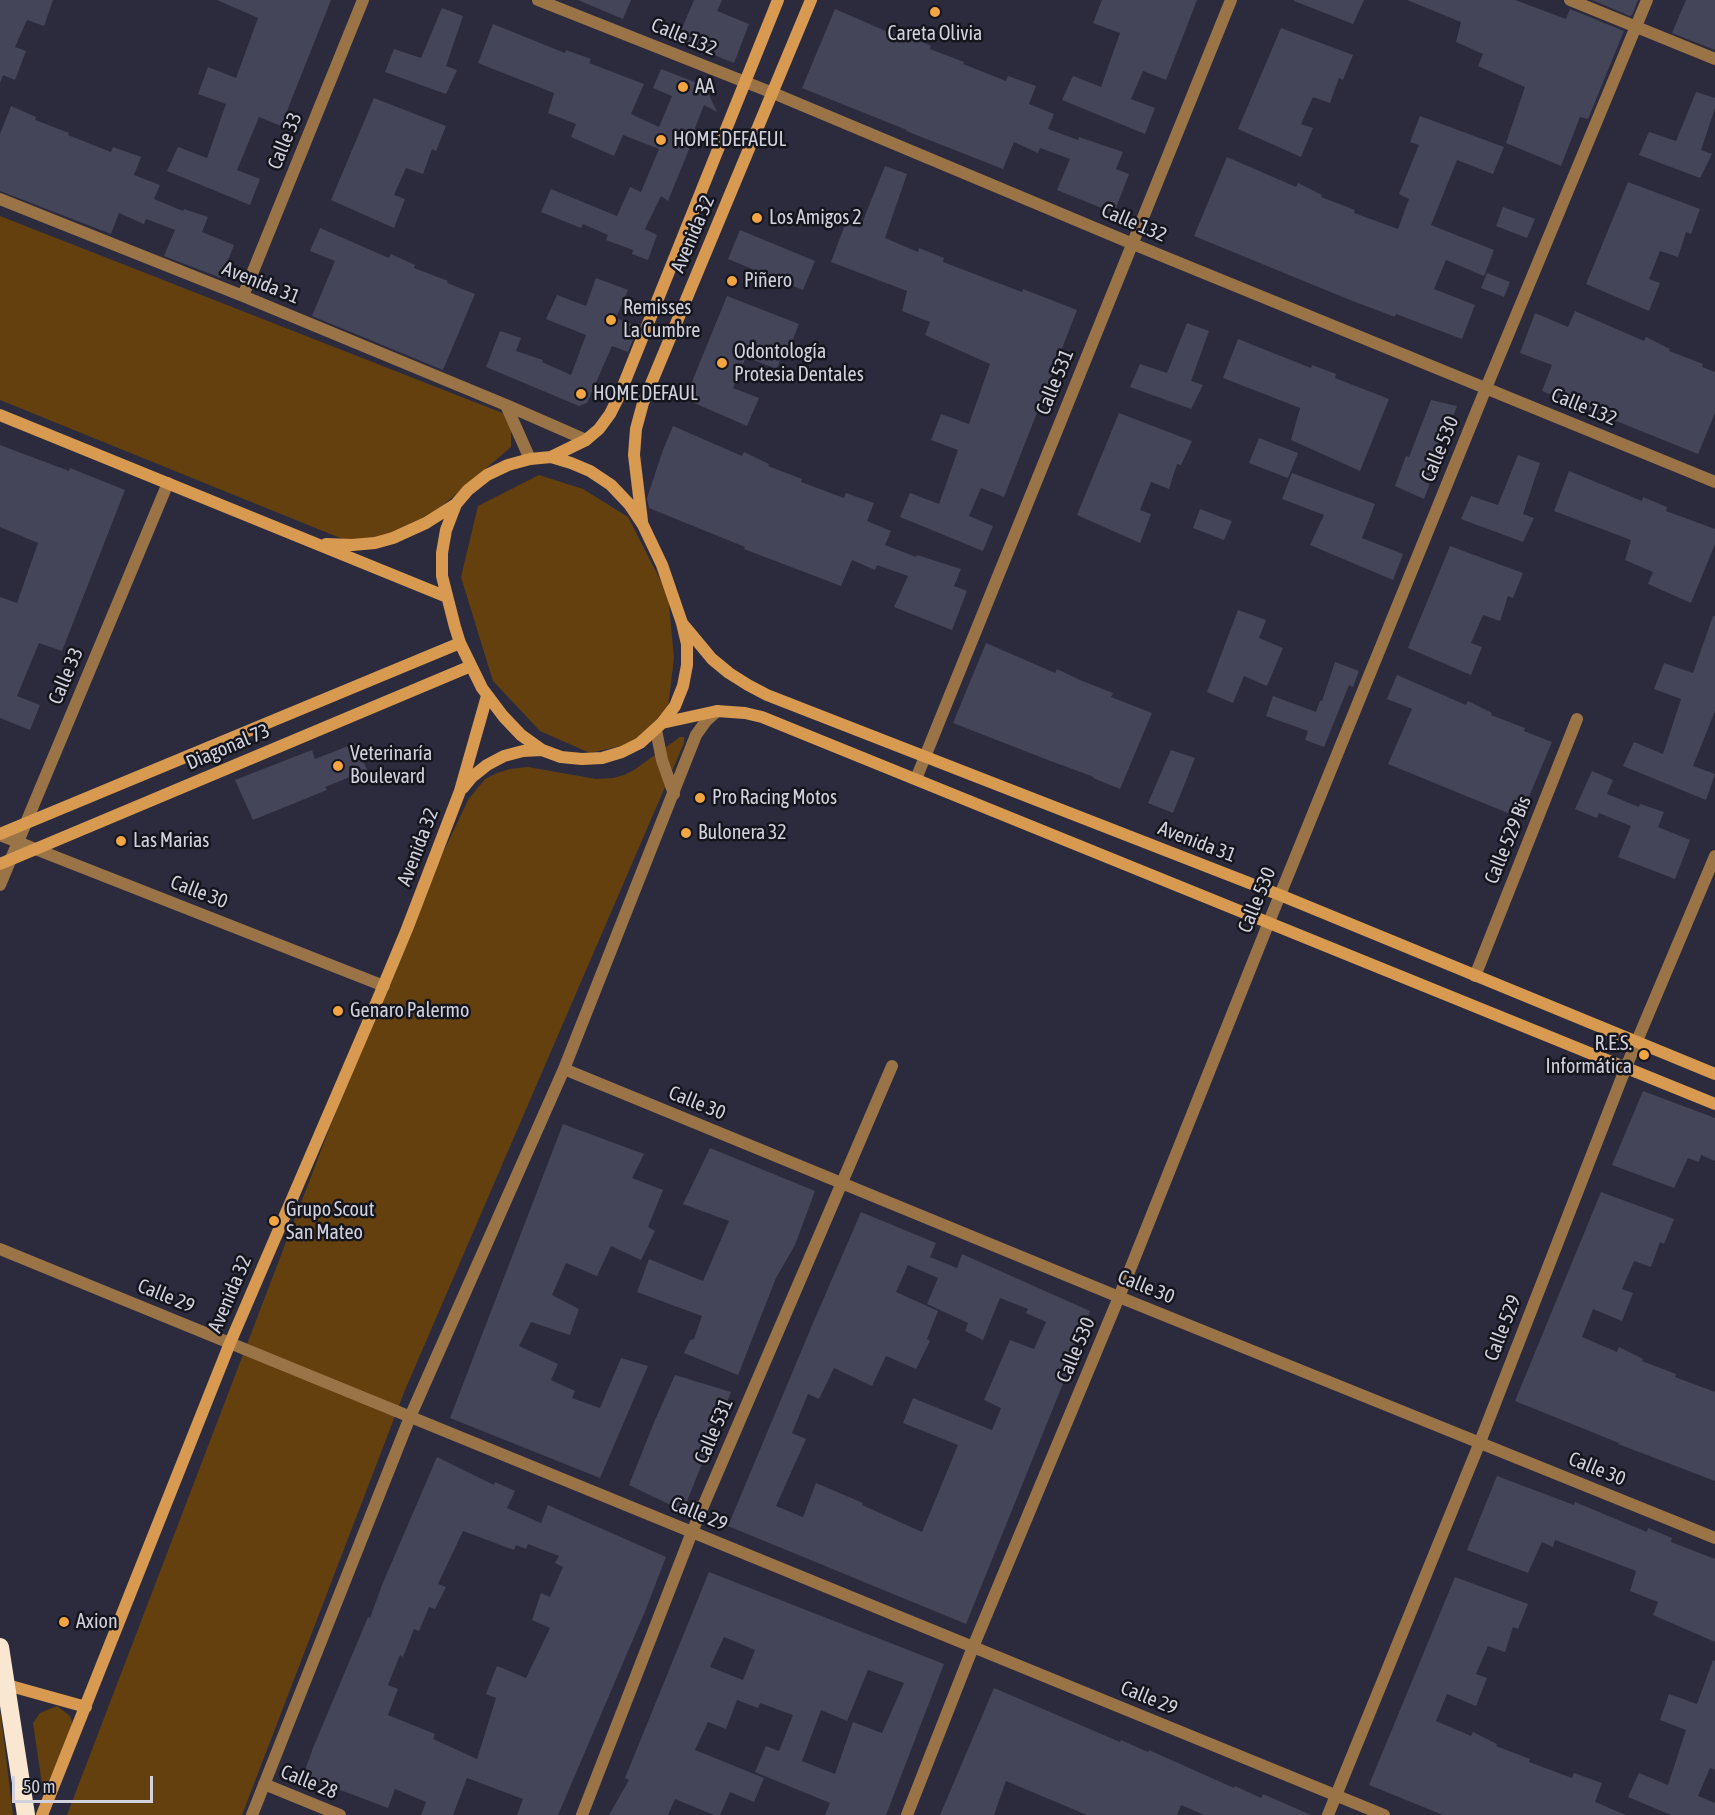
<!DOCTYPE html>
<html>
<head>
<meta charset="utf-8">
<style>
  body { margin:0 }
  #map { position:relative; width:1715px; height:1815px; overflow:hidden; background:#2b2b3d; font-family:"Asap Condensed",sans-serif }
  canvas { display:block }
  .scale { position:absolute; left:12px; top:1776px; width:141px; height:27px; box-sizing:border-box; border:3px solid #d2d2de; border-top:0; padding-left:8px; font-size:18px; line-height:21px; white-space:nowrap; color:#d2d2de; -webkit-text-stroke:4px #14151d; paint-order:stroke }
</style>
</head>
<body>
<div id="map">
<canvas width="1715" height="1815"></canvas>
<div class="scale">50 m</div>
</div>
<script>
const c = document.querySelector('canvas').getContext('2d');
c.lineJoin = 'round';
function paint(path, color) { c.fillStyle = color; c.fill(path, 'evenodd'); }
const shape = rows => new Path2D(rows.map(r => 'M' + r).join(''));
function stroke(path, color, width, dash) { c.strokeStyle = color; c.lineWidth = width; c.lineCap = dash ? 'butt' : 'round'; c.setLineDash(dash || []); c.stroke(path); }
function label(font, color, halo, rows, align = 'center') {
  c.font = font + ' "Asap Condensed",sans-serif'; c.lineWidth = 5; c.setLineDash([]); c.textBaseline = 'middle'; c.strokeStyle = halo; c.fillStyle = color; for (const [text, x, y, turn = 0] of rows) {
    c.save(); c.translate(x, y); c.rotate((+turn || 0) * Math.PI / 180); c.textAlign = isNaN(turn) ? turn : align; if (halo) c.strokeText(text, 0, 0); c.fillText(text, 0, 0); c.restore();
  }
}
paint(shape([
  [0,216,505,414,511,428,511,447,421,524,385,537,350,542,0,400],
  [539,475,583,489,628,517,668,595,674,658,667,716,635,743,590,753,540,731,493,681,461,577,478,506],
  [680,737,684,737,684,743,405,1390,242,1815,67,1815,400,944,468,800,485,779,497,773,510,769,528,767,596,779,613,778,624,775,634,770],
  [57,1706,70,1716,73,1725,46,1787,42,1784,33,1723,40,1713],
  [0,1710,4,1741,13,1815,0,1815]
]), '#65400f');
paint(shape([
  [0,0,53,0,44,26,27,20,15,47,26,51,15,80,3,75,0,83],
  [217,0,331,0,281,126,259,117,237,170,260,179,250,205,167,171,178,147,207,158,226,104,198,94,208,67,236,78,258,18],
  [578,0,631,0,623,19],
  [694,0,722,0,717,11,749,24,734,63,677,40],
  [1102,0,1197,0,1166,80,1143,71,1131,99,1155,108,1145,134,1062,100,1073,76,1101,87,1120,33,1093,23],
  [1294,0,1364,0,1353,24,1294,1],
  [1407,0,1515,0,1566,19,1570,9,1624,31,1588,119,1580,117,1561,166,1506,143,1525,87,1478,66,1483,54,1456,42,1461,22],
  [1592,0,1638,0,1632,15,1630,16],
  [1686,0,1715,0,1715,50,1672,33],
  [442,8,463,16,446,66,457,70,446,94,385,72,394,49,421,58],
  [835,9,904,39,906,34,931,46,930,49,964,62,963,64,1006,81,1008,76,1036,86,1029,104,1054,114,1048,129,1078,140,1079,137,1123,152,1116,169,1129,174,1114,213,1057,190,1070,159,1040,148,1038,153,1014,142,1003,169,906,131,907,130,802,88],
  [493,24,565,53,566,50,591,59,589,63,644,84,631,114,659,127,672,96,653,88,661,69,705,86,717,112,704,105,690,141,692,142,668,201,661,196,645,229,657,235,648,260,632,254,633,250,606,240,608,235,583,224,581,228,541,212,551,189,617,216,630,187,641,192,659,149,623,135,614,156,571,137,576,124,548,113,554,93,478,63],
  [1281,28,1353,55,1343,80,1339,78,1330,103,1313,97,1301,124,1313,128,1301,157,1238,129],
  [1696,92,1715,98,1715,108,1701,150,1712,154,1700,178,1639,155,1649,132,1676,141],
  [374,98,446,126,436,151,432,149,423,174,406,168,394,195,405,199,394,228,331,200],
  [11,106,36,117,35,120,69,133,68,135,111,152,113,147,141,157,134,175,160,185,154,199,183,211,184,209,208,217,202,232,234,245,221,278,164,256,175,230,146,219,144,224,119,213,111,234,0,191,0,134],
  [1420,116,1504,147,1493,174,1457,160,1431,225,1494,250,1484,276,1446,260,1434,289,1475,305,1462,339,1396,314,1395,317,1350,300,1194,236,1227,157,1296,187,1298,183,1322,195,1321,197,1355,210,1354,213,1398,229,1409,199,1399,194,1419,145,1410,142],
  [885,166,907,174,885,238,918,252,919,248,944,258,943,262,1022,292,1023,289,1077,310,1004,497,981,488,969,516,993,526,983,551,900,517,910,493,939,504,958,450,931,440,941,414,969,424,990,364,925,335,930,322,902,311,907,291,831,262,846,222,860,228],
  [1628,182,1700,209,1691,234,1686,232,1678,257,1660,251,1649,279,1660,283,1649,311,1586,284],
  [1503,207,1535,219,1527,238,1496,226],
  [320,228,389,258,391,254,415,265,414,268,448,281,447,283,475,294,443,370,312,316,335,261,310,251],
  [740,230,815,261,803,290,728,259],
  [1487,273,1510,282,1504,297,1481,288],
  [596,278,628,290,616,318,638,327,628,352,612,346,587,403,579,406,486,367,500,331,521,338,516,351,543,360,542,362,571,375,586,335,546,319,557,295,586,306],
  [727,296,799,324,789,349,785,347,777,369,746,357,733,388,759,398,747,426,685,399],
  [1575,311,1644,341,1646,337,1670,349,1669,351,1703,364,1702,367,1715,372,1715,413,1698,454,1542,391,1552,365,1520,353,1535,313,1568,327],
  [1187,323,1209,331,1191,381,1203,385,1191,409,1130,387,1140,364,1167,373],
  [1238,339,1311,368,1312,365,1336,374,1335,378,1389,399,1360,471,1291,440,1300,408,1223,378],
  [1431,400,1457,406,1434,466,1436,467,1424,499,1395,486,1406,456,1409,457],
  [1119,413,1192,441,1181,465,1177,464,1169,489,1151,482,1140,510,1151,514,1140,543,1077,515],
  [673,426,742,456,744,452,769,464,768,466,802,479,801,482,844,498,846,493,874,503,867,521,891,531,885,545,916,557,917,555,961,569,954,586,967,591,952,630,894,607,908,576,877,565,875,570,852,560,841,586,744,549,745,547,649,508,647,498,663,450],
  [1259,438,1298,453,1288,478,1249,463],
  [0,445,69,471,70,468,125,490,62,651,39,643,17,696,40,705,30,730,0,718,0,597,17,603,38,543,0,527],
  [1518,455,1540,463,1523,514,1534,518,1523,542,1461,519,1471,496,1498,505],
  [1569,471,1642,501,1643,497,1667,507,1666,511,1715,529,1715,544,1691,603,1648,584,1653,572,1625,560,1631,540,1554,511],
  [1292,473,1375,504,1362,538,1403,554,1393,580,1310,545,1324,515,1282,499],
  [1200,509,1232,521,1224,540,1193,528],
  [1450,546,1523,573,1513,598,1508,596,1500,621,1483,615,1471,643,1482,647,1471,675,1408,648],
  [1238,610,1266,620,1259,638,1283,648,1267,686,1244,676,1233,703,1207,692],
  [1713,616,1715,616,1715,711,1693,766,1715,774,1706,800,1623,766,1634,742,1663,754,1681,699,1654,689,1664,663,1693,673],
  [986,643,1055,673,1057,669,1080,680,1113,693,1111,697,1152,713,1120,789,1093,778,1094,777,1048,760,953,723],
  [1335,662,1359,671,1353,687,1349,685,1324,747,1305,740,1308,731,1266,716,1273,696,1316,712,1320,701,1322,701],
  [1397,675,1466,705,1468,701,1492,713,1491,715,1525,728,1524,731,1552,742,1520,818,1388,764,1412,709,1387,699],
  [356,743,367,770,325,787,327,790,253,820,235,780,312,750,315,759],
  [1171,750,1195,758,1173,813,1148,803],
  [1592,771,1613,780,1607,794,1639,807,1640,804,1664,812,1658,827,1690,840,1675,879,1618,857,1631,826,1599,813,1597,818,1575,809],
  [1643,1091,1715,1118,1715,1161,1701,1155,1699,1162,1688,1158,1674,1188,1612,1165],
  [563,1124,644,1154,632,1178,663,1190,648,1227,655,1231,641,1260,611,1246,597,1276,566,1263,552,1295,579,1309,570,1335,531,1322,519,1346,558,1364,551,1380,575,1391,572,1398,600,1408,621,1358,648,1366,600,1478,450,1418],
  [710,1148,815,1191,795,1245,776,1278,738,1375,684,1353,690,1340,694,1339,702,1316,637,1292,649,1259,703,1281,729,1221,683,1204],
  [1601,1192,1674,1219,1664,1244,1660,1242,1651,1267,1634,1261,1622,1289,1633,1293,1622,1321,1593,1309,1582,1337,1617,1352,1619,1347,1643,1359,1642,1361,1676,1374,1675,1377,1715,1392,1715,1481,1618,1444,1619,1443,1515,1401],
  [861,1212,936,1243,930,1257,957,1268,962,1254,1090,1311,1081,1339,966,1624,728,1526,813,1323],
  [908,1265,938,1278,927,1304,968,1323,965,1331,983,1340,1000,1298,1028,1309,1026,1313,1046,1322,1034,1349,1010,1340,984,1400,1001,1408,992,1430,913,1398,903,1423,958,1445,922,1532,862,1505,863,1503,816,1483,803,1517,776,1506,806,1439,792,1433,808,1394,819,1399,834,1368,872,1386,886,1356,916,1369,930,1341,927,1339,938,1311,896,1292],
  [675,1375,731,1392,683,1511,629,1485,655,1420],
  [437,1457,494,1485,495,1482,515,1491,507,1508,541,1523,548,1505,666,1557,646,1609,558,1815,517,1815,523,1799,467,1778,453,1815,421,1815,426,1802,395,1789,388,1808,303,1776,313,1748,368,1617,370,1618,382,1585],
  [463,1531,514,1550,516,1545,526,1549,528,1544,559,1556,555,1563,563,1567,550,1597,541,1593,532,1620,550,1628,526,1678,497,1666,486,1694,496,1698,477,1759,433,1739,435,1734,388,1715,398,1689,388,1685,400,1655,403,1657,414,1629,419,1631,429,1607,435,1609,446,1587,438,1584],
  [1497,1476,1574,1505,1575,1502,1647,1532,1648,1528,1672,1538,1671,1542,1715,1559,1715,1642,1653,1615,1658,1602,1630,1591,1636,1571,1555,1540,1553,1547,1542,1542,1528,1573,1467,1550],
  [709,1572,944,1664,886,1815,825,1815,830,1803,755,1772,766,1746,779,1751,793,1715,760,1703,758,1708,737,1700,726,1729,708,1722,695,1750,764,1778,754,1802,730,1792,720,1815,714,1815,675,1799,668,1815,609,1815,629,1780,625,1778],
  [724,1637,755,1650,743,1680,710,1667],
  [868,1670,904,1683,882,1733,853,1722,835,1774,802,1761,821,1710,847,1721],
  [1455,1577,1528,1604,1518,1629,1513,1627,1505,1652,1488,1646,1476,1674,1487,1678,1476,1706,1447,1694,1436,1721,1471,1736,1473,1732,1497,1744,1496,1746,1530,1759,1529,1762,1572,1778,1574,1773,1602,1783,1595,1802,1626,1815,1443,1815,1369,1785],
  [1713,1660,1715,1661,1715,1770,1710,1768,1698,1796,1715,1803,1715,1815,1671,1815,1628,1797,1639,1773,1668,1785,1686,1730,1660,1720,1669,1694,1697,1704],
  [994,1688,1120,1742,1121,1740,1148,1752,1149,1750,1234,1788,1235,1786,1261,1798,1263,1794,1311,1815,1204,1815,1181,1805,1177,1815,1087,1815,1006,1781,994,1815,940,1815]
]), '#454559');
stroke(shape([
  [538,0,773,93,1133,244,1715,482],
  [1570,0,1715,59],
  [0,199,243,296,506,405,530,459],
  [243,296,363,0],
  [506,405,586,440],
  [656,730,662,760,674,794],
  [916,779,1231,0],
  [0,835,384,986],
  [0,885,168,483],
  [1475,976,1577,719],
  [564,1069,1119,1297,1715,1538],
  [0,1249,1384,1815],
  [264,1784,340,1815],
  [252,1815,410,1417,564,1069,696,735,706,721,717,711],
  [582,1815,692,1532,892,1066],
  [907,1815,973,1647,1119,1297,1269,922,1486,388,1647,0],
  [1328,1815,1480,1442,1626,1067,1715,856]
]), '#9a7347', 12);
stroke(shape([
  [0,415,447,597],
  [551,457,571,463,590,471,611,485,629,504,643,525,662,565,682,623,687,644,687,665,683,686,675,706,662,723,640,743,622,752,602,758,582,759,561,757,542,750,521,735,503,716,482,688,460,643,455,627,442,576,442,553,446,530,456,504,468,490,487,475,508,465,530,459,551,457],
  [551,457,586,440,599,429,610,414,619,396,778,0],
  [642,521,634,455,636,429,643,403,811,0],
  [326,544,352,545,375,543,393,538,426,523,456,504],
  [682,623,712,659,729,673,748,685,767,695,1280,895,1715,1074],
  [662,723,717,711,745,713,762,717,1715,1104],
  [463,788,472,777,487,765,504,756,523,751,542,750],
  [0,834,460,643],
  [0,864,471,666],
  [7,1685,86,1707],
  [42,1815,230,1343,372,1013,407,929,460,791,487,696]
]), '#d89a50', 12);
stroke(shape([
  [0,1647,26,1815]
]), '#fae7d2', 18);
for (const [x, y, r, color] of [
  [935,12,6,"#f2a541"],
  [683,87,6,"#f2a541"],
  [661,140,6,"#f2a541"],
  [757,218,6,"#f2a541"],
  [732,281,6,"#f2a541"],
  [611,320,6,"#f2a541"],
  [722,363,6,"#f2a541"],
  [581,394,6,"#f2a541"],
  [338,766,6,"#f2a541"],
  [700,798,6,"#f2a541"],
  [686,833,6,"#f2a541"],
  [121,841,6,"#f2a541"],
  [338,1011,6,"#f2a541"],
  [1644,1055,6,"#f2a541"],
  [274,1221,6,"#f2a541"],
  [64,1622,6,"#f2a541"]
]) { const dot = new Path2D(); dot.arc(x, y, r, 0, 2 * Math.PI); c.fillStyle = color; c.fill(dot); stroke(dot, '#14151d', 2); }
label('20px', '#d2d2de', '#14151d', [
  ["Careta Olivia",935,34,"center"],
  ["AA",695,87],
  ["HOME DEFAEUL",673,140],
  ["Los Amigos 2",769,218],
  ["Piñero",744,281],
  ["Remisses",623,308],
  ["La Cumbre",623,331],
  ["Odontología",734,352],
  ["Protesia Dentales",734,375],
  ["HOME DEFAUL",593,394],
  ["Veterinaría",350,754],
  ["Boulevard",350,777],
  ["Pro Racing Motos",712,798],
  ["Bulonera 32",698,833],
  ["Las Marias",133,841],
  ["Genaro Palermo",350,1011],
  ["R.E.S.",1632,1044,"right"],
  ["Informática",1632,1067,"right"],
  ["Grupo Scout",286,1210],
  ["San Mateo",286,1233],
  ["Axion",76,1622]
], 'left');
label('20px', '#d2d2de', '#14151d', [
  ["Calle 132",684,37,22],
  ["Calle 33",285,141,-68],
  ["Calle 132",1134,223,23],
  ["Avenida 32",693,234,-67],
  ["Avenida 31",261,283,22],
  ["Calle 531",1055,382,-68],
  ["Calle 132",1584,407,22],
  ["Calle 530",1440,449,-68],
  ["Calle 33",66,676,-67],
  ["Diagonal 73",228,747,-23],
  ["Calle 529 Bis",1508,840,-68],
  ["Avenida 31",1197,842,21],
  ["Avenida 32",418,847,-69],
  ["Calle 30",199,892,21],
  ["Calle 530",1257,900,-68],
  ["Calle 30",697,1103,22],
  ["Calle 30",1146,1287,22],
  ["Avenida 32",230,1294,-67],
  ["Calle 29",166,1296,22],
  ["Calle 529",1503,1328,-69],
  ["Calle 530",1076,1350,-67],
  ["Calle 531",714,1431,-67],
  ["Calle 30",1597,1469,22],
  ["Calle 29",699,1514,22],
  ["Calle 29",1149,1698,22],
  ["Calle 28",309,1782,22]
]);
</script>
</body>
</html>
